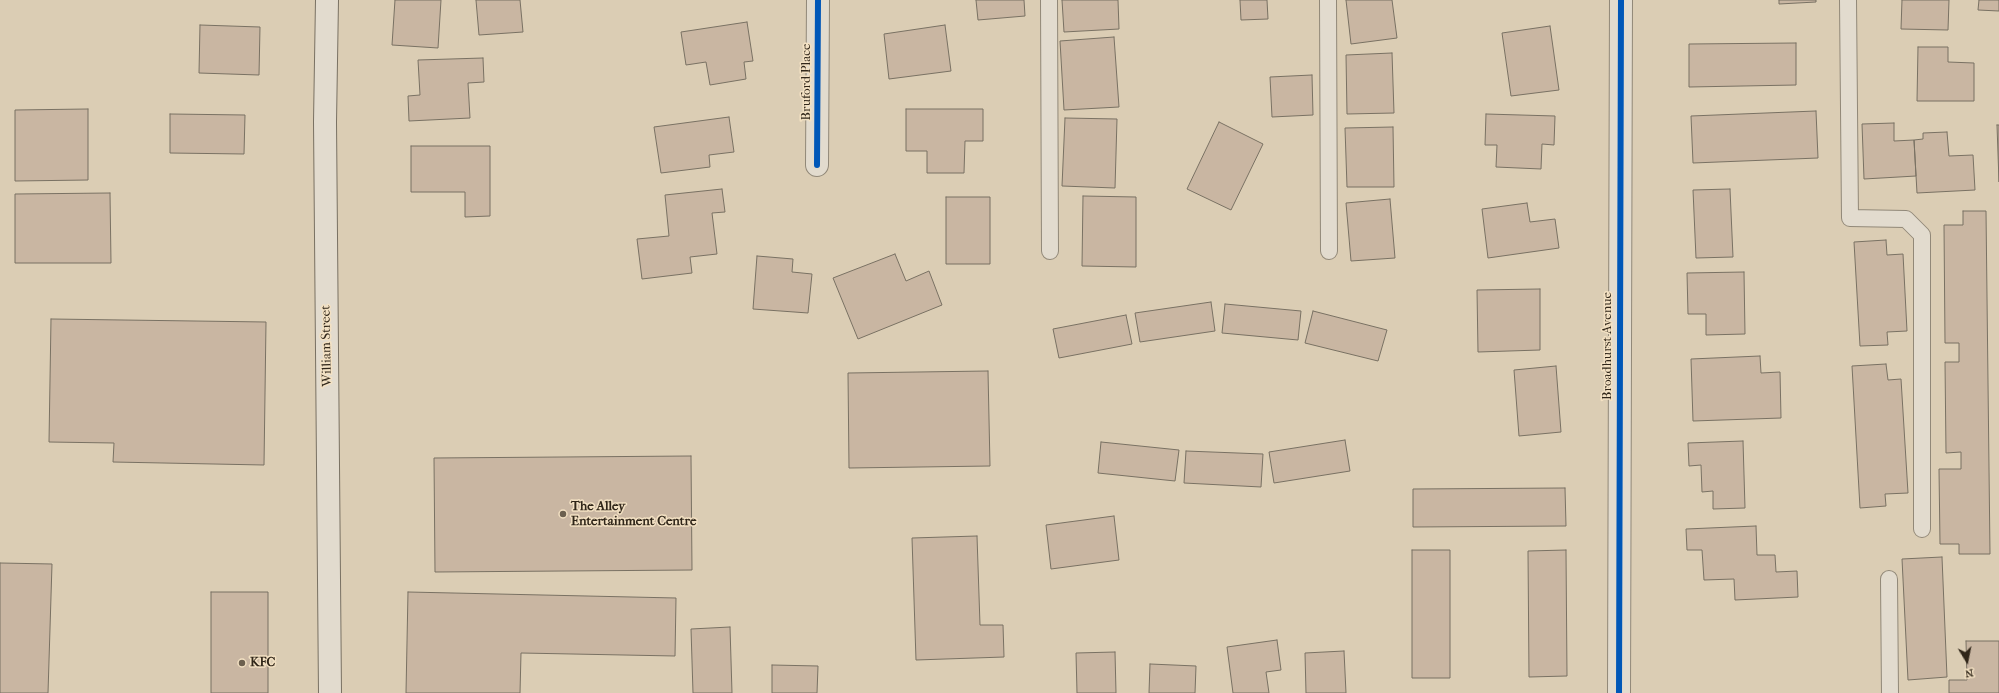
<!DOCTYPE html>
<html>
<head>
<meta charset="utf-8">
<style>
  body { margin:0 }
  #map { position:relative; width:1999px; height:693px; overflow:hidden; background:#dbcdb4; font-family:"IM FELL French Canon",serif }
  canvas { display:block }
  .north { position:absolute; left:1947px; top:641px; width:40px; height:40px; -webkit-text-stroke:3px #f3e1c3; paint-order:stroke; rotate:170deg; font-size:11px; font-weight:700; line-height:16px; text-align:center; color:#302619 }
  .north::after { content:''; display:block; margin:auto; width:14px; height:18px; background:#302619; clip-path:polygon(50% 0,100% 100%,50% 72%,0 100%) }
</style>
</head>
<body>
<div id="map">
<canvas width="1999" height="693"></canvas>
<div class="north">N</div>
</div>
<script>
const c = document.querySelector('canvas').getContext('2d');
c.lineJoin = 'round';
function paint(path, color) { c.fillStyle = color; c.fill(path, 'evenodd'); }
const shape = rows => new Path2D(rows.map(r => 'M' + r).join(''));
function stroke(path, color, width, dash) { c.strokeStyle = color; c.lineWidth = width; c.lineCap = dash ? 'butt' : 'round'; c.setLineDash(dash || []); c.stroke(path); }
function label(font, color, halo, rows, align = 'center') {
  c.font = font + ' "IM FELL French Canon",serif'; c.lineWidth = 3; c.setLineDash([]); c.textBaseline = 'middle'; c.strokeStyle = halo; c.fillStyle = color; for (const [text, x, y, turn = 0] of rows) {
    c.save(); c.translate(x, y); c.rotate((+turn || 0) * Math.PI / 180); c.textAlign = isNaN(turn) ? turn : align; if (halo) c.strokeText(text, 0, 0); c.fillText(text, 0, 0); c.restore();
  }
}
const building = shape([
  [395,0,441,0,438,48,392,45,395,0],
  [476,0,520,0,523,32,479,35,476,0],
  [976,0,1024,0,1025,16,978,20,976,0],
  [1062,0,1118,0,1119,29,1064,32,1062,0],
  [1240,0,1267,0,1268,19,1241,20,1240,0],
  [1346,0,1392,0,1397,38,1351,44,1346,0],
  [1779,0,1816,0,1816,2,1779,4,1779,0],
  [1902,0,1949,0,1948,30,1901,29,1902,0],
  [1979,0,1999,0,1999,11,1978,10,1979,0],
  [747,22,753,61,744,62,746,79,710,85,706,62,686,65,681,32,747,22],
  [200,25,260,27,259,75,199,73,200,25],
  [945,25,951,71,889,79,884,34,945,25],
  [1550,26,1559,90,1511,96,1502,33,1550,26],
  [1114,37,1119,107,1064,110,1060,41,1114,37],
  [1796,43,1796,85,1689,87,1689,44,1796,43],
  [1918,47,1948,47,1948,62,1974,63,1974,101,1917,101,1918,47],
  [1392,53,1394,113,1347,114,1346,55,1392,53],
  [483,58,484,82,468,83,470,118,409,121,408,96,420,95,418,60,483,58],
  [1312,75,1313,115,1272,117,1270,77,1312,75],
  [88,109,88,180,15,181,15,110,88,109],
  [906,109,983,109,983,141,965,141,964,173,927,173,927,151,906,151,906,109],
  [1816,111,1818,158,1693,163,1691,116,1816,111],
  [170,114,245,115,244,154,170,153,170,114],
  [1486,114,1555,116,1554,145,1542,144,1541,169,1496,167,1497,145,1485,145,1486,114],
  [729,117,734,152,709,155,710,167,661,173,654,127,729,117],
  [1065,118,1117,119,1115,188,1062,186,1065,118],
  [1219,122,1263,144,1231,210,1187,189,1219,122],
  [1894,123,1894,141,1914,140,1916,176,1864,179,1862,124,1894,123],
  [1997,125,1999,125,1999,182,1997,125],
  [1393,127,1394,187,1347,187,1345,128,1393,127],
  [1947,132,1949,156,1973,155,1975,190,1917,193,1914,140,1923,139,1923,133,1947,132],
  [411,146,490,146,490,216,465,217,465,192,411,192,411,146],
  [722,189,725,212,712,213,717,254,690,257,692,273,642,279,637,239,669,236,665,195,722,189],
  [1730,189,1733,257,1696,258,1693,190,1730,189],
  [110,193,111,263,15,263,15,194,110,193],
  [1083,196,1136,197,1136,267,1082,266,1083,196],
  [946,197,990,197,990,264,946,264,946,197],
  [1390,199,1395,258,1351,261,1346,203,1390,199],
  [1527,203,1530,222,1555,219,1559,248,1488,258,1482,209,1527,203],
  [1963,211,1986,211,1990,554,1959,554,1959,544,1940,544,1939,469,1961,469,1961,452,1946,453,1945,362,1959,362,1959,343,1945,343,1944,225,1963,225,1963,211],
  [1886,240,1887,255,1903,254,1907,331,1887,332,1888,345,1860,346,1854,242,1886,240],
  [895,254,906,281,929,271,942,305,858,339,833,278,895,254],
  [757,256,793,259,792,272,812,274,808,313,753,309,757,256],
  [1744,272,1745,334,1706,335,1706,314,1688,314,1687,273,1744,272],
  [1540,289,1540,350,1478,352,1477,290,1540,289],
  [1211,302,1215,331,1140,342,1135,313,1211,302],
  [1225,304,1301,311,1298,340,1222,333,1225,304],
  [1313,311,1387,330,1378,361,1305,343,1313,311],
  [1126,315,1132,344,1059,358,1053,329,1126,315],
  [51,319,266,322,264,465,113,462,114,443,49,442,51,319],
  [1760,356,1761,373,1780,372,1781,418,1693,421,1691,359,1760,356],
  [1886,364,1888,380,1901,379,1908,493,1885,494,1886,506,1860,508,1852,366,1886,364],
  [1556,366,1561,432,1519,436,1514,370,1556,366],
  [988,371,990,466,849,468,848,373,988,371],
  [1345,440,1350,471,1274,483,1269,452,1345,440],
  [1743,441,1745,508,1713,509,1713,491,1702,492,1701,465,1689,466,1688,443,1743,441],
  [1101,442,1179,450,1175,481,1098,473,1101,442],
  [1186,451,1263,454,1261,487,1184,483,1186,451],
  [691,456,692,570,435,572,434,458,691,456],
  [1565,488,1566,526,1413,527,1413,489,1565,488],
  [1114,516,1119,560,1051,569,1046,525,1114,516],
  [1756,526,1757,555,1775,555,1776,572,1797,571,1798,597,1735,600,1734,579,1704,580,1702,550,1687,550,1686,529,1756,526],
  [977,536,980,625,1003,625,1004,657,916,660,912,538,977,536],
  [1412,550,1450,550,1450,678,1412,678,1412,550],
  [1566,550,1567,676,1529,677,1528,551,1566,550],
  [1942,557,1947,677,1908,680,1902,559,1942,557],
  [0,563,52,564,48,693,0,693,0,563],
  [211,592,268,592,268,693,211,693,211,592],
  [408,592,676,598,675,656,521,653,520,693,406,693,408,592],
  [730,627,732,693,693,693,691,629,730,627],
  [1277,640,1281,670,1266,672,1269,693,1233,693,1227,647,1277,640],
  [1966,641,1999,641,1999,693,1949,693,1949,680,1967,680,1966,641],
  [1344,651,1346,693,1306,693,1305,653,1344,651],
  [1115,652,1116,693,1077,693,1076,653,1115,652],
  [1150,664,1196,666,1195,693,1149,693,1150,664],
  [772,665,818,666,817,693,772,693,772,665]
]);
paint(building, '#c9b6a2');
stroke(building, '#797163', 1);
const lane = shape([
  [1049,0,1050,251],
  [1328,0,1329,251],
  [1848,0,1850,218,1906,219,1922,235,1922,529],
  [1889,579,1890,693]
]);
const street = shape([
  [817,165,818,0],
  [1619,693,1621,0]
]);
const secondary = shape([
  [327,0,325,122,330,693]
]);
stroke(lane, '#918878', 18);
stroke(street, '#918878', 24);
stroke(secondary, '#797163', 24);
stroke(lane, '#e2dbce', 16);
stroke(street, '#e2dbce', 22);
stroke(secondary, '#e2dbce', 22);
stroke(shape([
  [817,165,818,0],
  [1619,693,1621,0]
]), '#0057b8', 6);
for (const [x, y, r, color] of [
  [563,514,4,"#6c604f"],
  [242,663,4,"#6c604f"]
]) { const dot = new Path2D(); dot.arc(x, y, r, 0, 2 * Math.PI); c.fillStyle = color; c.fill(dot); stroke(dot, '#f3e1c3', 1.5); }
label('13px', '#302619', '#f3e1c3', [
  ["Bruford Place",807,82,-90],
  ["William Street",327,346,-91],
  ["Broadhurst Avenue",1608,346,-90]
]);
label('bold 13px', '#302619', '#f3e1c3', [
  ["The Alley",571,507],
  ["Entertainment Centre",571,522],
  ["KFC",250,663]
], 'left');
</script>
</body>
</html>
